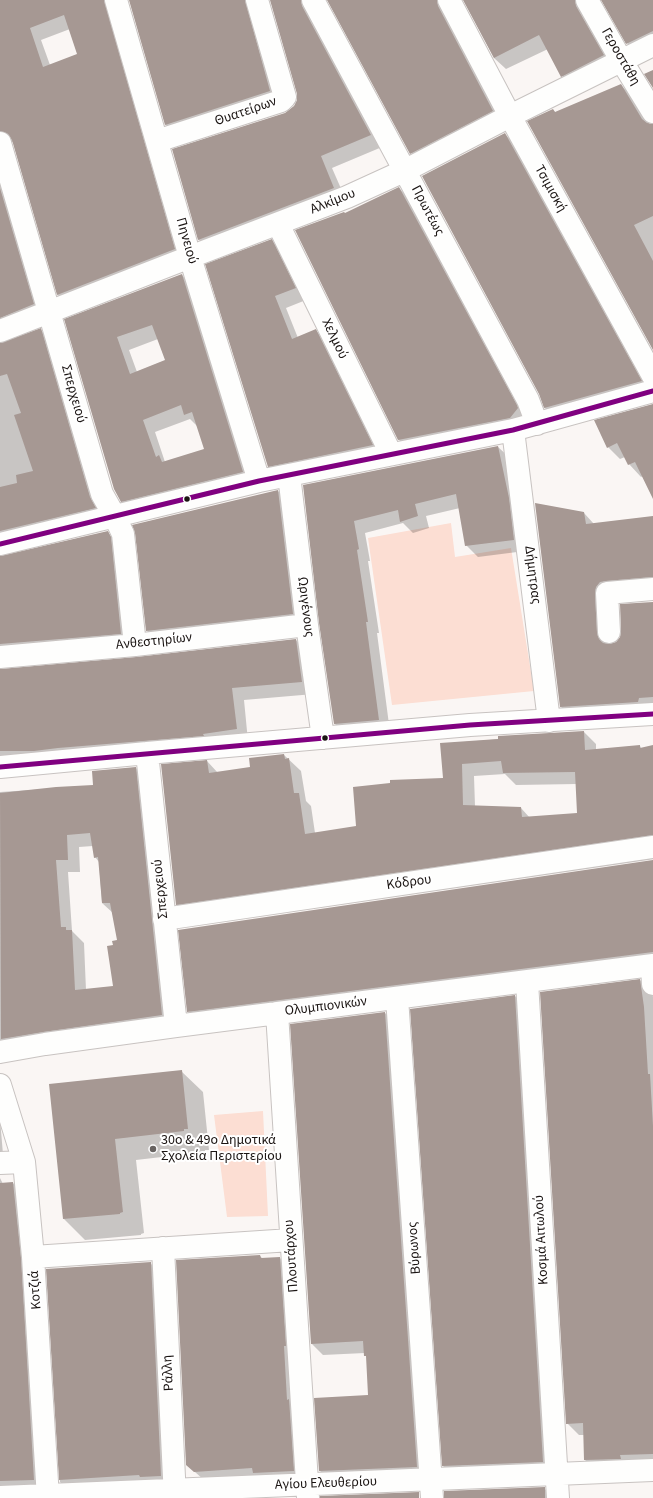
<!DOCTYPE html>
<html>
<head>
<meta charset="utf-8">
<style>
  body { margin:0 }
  canvas { display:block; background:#faf6f4 }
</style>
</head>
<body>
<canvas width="653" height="1498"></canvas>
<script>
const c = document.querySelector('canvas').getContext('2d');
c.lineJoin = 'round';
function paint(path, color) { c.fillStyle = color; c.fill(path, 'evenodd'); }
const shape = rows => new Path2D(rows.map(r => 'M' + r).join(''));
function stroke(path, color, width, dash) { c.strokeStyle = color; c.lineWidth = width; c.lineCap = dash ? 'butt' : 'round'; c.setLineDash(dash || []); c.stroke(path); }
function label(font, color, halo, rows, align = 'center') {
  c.font = font + ' "Source Sans 3",sans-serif'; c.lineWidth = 4; c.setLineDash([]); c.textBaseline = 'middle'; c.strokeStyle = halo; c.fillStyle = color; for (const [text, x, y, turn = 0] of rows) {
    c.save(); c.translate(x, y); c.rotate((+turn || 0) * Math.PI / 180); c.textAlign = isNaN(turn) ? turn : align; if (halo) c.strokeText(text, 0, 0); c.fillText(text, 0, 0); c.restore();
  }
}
paint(shape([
  [451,523,455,557,511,548,534,691,392,705,368,538],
  [263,1111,268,1216,227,1217,214,1115]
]), '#fcded3');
paint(shape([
  [0,0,124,0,186,261,70,307,58,295,14,142,8,143,0,151],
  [70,29,79,55,50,65,41,40],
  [130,0,265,0,282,103,178,137,166,125],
  [271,0,307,0,382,147,332,168,346,200,211,252,199,240,173,150,285,114,295,107,298,101,298,93],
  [328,0,458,0,504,123,423,165,411,153],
  [464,0,596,0,615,67,573,86,561,75,548,49,506,69,494,58],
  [602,0,653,0,653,48,639,55,627,43],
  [621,85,633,97,650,125,653,125,653,348,553,110,556,113],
  [505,134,518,147,653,393,558,421,545,408,540,394],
  [0,161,45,316,0,339],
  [399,188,411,200,528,418,411,451,399,440,345,214],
  [271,240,283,252,306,300,286,308,298,338,315,330,327,341,383,457,280,477,268,466],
  [182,275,194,287,255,484,134,514,122,501,65,320],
  [158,339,166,361,137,372,129,350],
  [190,419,198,427,206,450,165,462,155,432],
  [41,330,52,342,102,510,0,548,0,344],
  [653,405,653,496,643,476,641,477,629,464,625,457,620,459,608,447],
  [498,447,510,458,525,551,478,557,466,545,460,508,426,516,429,528,413,533,403,523,365,533,370,561,368,561,379,633,377,633,390,732,346,735,335,724,304,486],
  [278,491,289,502,304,625,159,642,147,631],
  [584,513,594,524,653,517,653,589,606,606,608,646,616,644,653,603,653,710,573,719,561,707],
  [107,532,119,544,133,645,0,665,0,557],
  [296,640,308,652,314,694,244,700,248,741,0,766,0,670,136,658],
  [584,732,596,744,596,750,640,746,642,749,653,746,653,848,189,917,177,904,207,761,218,773,252,768,284,755,301,771,306,801,311,806,315,833,358,827,444,779,441,744],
  [505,774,516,785,577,784,578,814,530,818,521,808,475,806,474,776],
  [136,768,148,780,174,1027,0,1054,0,792,94,786],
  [93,846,95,857,99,862,102,903,113,913,119,940,114,946,114,987,86,990,84,943,72,931,68,872,80,872,79,847],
  [653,861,653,965,200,1023,188,1012],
  [640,980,652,992,653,997,653,1466,597,1472,585,1460,584,1435,579,1435,567,1423],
  [515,996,527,1008,555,1474,455,1478,443,1466],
  [385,1013,397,1024,428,1478,331,1482,320,1471,369,1396,367,1358,365,1353,323,1355,312,1344,291,1025],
  [181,1071,203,1092,209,1150,205,1150,205,1152,136,1160,144,1233,141,1234,141,1235,85,1240,64,1219,50,1085],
  [0,1119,4,1166,1,1170,0,1174],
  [0,1178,3,1184,13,1183,25,1196,46,1495,0,1498],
  [260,1256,263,1259,280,1258,291,1270,305,1484,212,1487,187,1465],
  [150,1263,163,1275,174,1490,73,1494,60,1482,47,1270],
  [544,1488,554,1498,444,1498]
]), '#0003');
paint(shape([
  [0,0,104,0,175,249,57,295,12,140,8,134,0,131],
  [64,15,77,54,43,67,30,28],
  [129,0,245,0,270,91,165,125],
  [270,0,301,0,302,6,371,135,321,156,334,188,198,240,172,149,285,113,294,106,297,100,297,94],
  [327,0,437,0,438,6,493,111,410,154],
  [463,0,575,0,576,6,604,55,561,77,539,35,494,58],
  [601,0,653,0,653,31,626,44],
  [653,70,653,88,644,74],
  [621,84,642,119,647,123,653,124,653,216,634,225,653,261,653,350,527,121,553,109,555,112],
  [505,133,642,381,544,408,539,394,422,176],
  [399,187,517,405,518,408,510,418,398,440,295,230,344,212,345,213],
  [0,188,34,304,0,318],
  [272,239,296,288,275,296,292,339,316,329,373,445,268,467,205,264],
  [182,274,243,472,121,502,114,489,64,319],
  [152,325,165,360,130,374,117,337],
  [181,405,184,415,192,412,204,449,162,462,159,455,156,457,143,420],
  [41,328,90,497,96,508,0,531,0,487,17,483,16,475,33,471,14,415,21,413,7,374,0,376,0,343],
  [653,404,653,499,635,462,628,465,617,443,607,448,594,420],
  [498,446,509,498,514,540,465,546,456,494,415,504,418,516,400,522,398,510,354,521,359,549,357,550,368,622,366,622,379,720,334,724,319,623,303,485],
  [278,490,293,614,146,631,135,533,132,525],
  [535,503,584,512,586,524,653,516,653,577,606,581,600,582,596,587,595,594,597,633,599,639,603,643,609,644,616,642,620,637,621,631,620,604,653,602,653,697,639,698,638,702,560,707],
  [108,531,111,537,121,634,0,644,0,556],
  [296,639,302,682,232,688,237,729,203,734,204,736,58,748,34,751,0,751,0,669,136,657],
  [584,731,585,750,640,745,640,748,653,745,653,835,176,905,161,764,207,760,209,773,250,767,249,758,284,754,285,759,289,758,294,793,299,793,305,834,356,826,353,787,390,783,390,780,443,778,440,743,498,739,498,736],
  [501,761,503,773,575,772,577,813,522,817,521,807,463,805,462,764],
  [136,767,162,1015,43,1032,1,1039,0,793,56,787,93,785,92,771],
  [90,833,94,858,98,857,102,903,110,903,117,940,112,941,113,945,107,946,113,986,75,990,72,930,66,930,66,927,61,927,56,860,68,860,67,835],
  [653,860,653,952,187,1012,178,930],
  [640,979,644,1007,648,1074,650,1074,653,1126,653,1454,620,1455,621,1459,584,1460,583,1423,566,1424,540,992],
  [515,995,543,1462,442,1466,410,1009],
  [385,1012,417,1467,319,1471,314,1398,368,1395,366,1356,364,1356,363,1341,311,1344,290,1024],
  [182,1070,188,1129,184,1129,184,1131,115,1139,123,1212,120,1213,120,1214,63,1219,49,1084],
  [13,1182,21,1258,34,1480,0,1481,0,1183],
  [260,1255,261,1258,280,1257,286,1346,284,1346,287,1400,289,1399,294,1471,253,1473,252,1468,194,1472,186,1465,176,1260],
  [151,1262,161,1476,140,1477,139,1475,59,1480,46,1269],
  [545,1487,545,1498,444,1498,444,1491],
  [419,1492,419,1498,320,1498,320,1496]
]), '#a69893');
const minor = shape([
  [116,0,190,257,259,481],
  [313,0,528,400,537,424],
  [449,0,510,116,653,376],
  [587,0,621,60,653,112],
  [157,141,281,101,285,97,257,0],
  [0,143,102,494,115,517,123,534,135,645],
  [278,224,391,454],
  [0,331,190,257,347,197,406,170,510,116,653,45],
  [513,430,549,721],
  [289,475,307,625,323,738],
  [0,544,259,481,513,430,653,391],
  [609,632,607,593,653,589],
  [0,657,135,645,307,625],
  [147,753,176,1026],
  [0,767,147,753,470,725,653,714],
  [164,919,653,847],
  [652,966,653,984],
  [527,982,558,1498],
  [397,998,432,1498],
  [277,1013,308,1498],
  [0,1052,45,1044,176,1026,653,965],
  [0,1085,24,1162,33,1257,48,1498],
  [0,1163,24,1162],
  [163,1248,175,1498],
  [33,1257,291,1240],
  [0,1497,653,1470]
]);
stroke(minor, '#c8c3c1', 24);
stroke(minor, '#fefefd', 22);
stroke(shape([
  [0,544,259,481,513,430,653,391],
  [0,767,470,725,653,714]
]), '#800080', 5);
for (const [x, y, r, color] of [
  [187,499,3.5,"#1a1412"],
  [325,738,3.5,"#1a1412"],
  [153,1149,4,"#686361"]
]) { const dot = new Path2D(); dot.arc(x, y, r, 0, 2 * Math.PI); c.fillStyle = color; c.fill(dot); stroke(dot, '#fff', 1.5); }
label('14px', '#1a1412', '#fff', [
  ["Γεροστάθη",620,57,60],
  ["Θυατείρων",246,112,-19],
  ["Τσιμισκή",550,189,61],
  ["Αλκίμου",333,202,-22],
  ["Πρωτέως",427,211,62],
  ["Πηνειού",186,241,74],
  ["Χελμού",334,339,64],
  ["Σπερχειού",73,394,74],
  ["Δήμητρας",532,575,83],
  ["Ωριγένους",305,607,83],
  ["Ανθεστηρίων",154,642,-6],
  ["Κόδρου",409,883,-8],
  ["Σπερχειού",161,889,-96],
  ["Ολυμπιονικών",326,1007,-7],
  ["Κοσμά Αιτωλού",542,1240,-93],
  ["Βύρωνος",415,1248,-94],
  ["Πλουτάρχου",292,1256,-94],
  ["Κοτζιά",36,1290,-94],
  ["Ράλλη",169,1373,-93],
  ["Αγίου Ελευθερίου",326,1484,-2]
]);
label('14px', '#1a1412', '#fff', [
  ["30ο & 49ο Δημοτικά",161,1141],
  ["Σχολεία Περιστερίου",161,1157]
], 'left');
</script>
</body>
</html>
